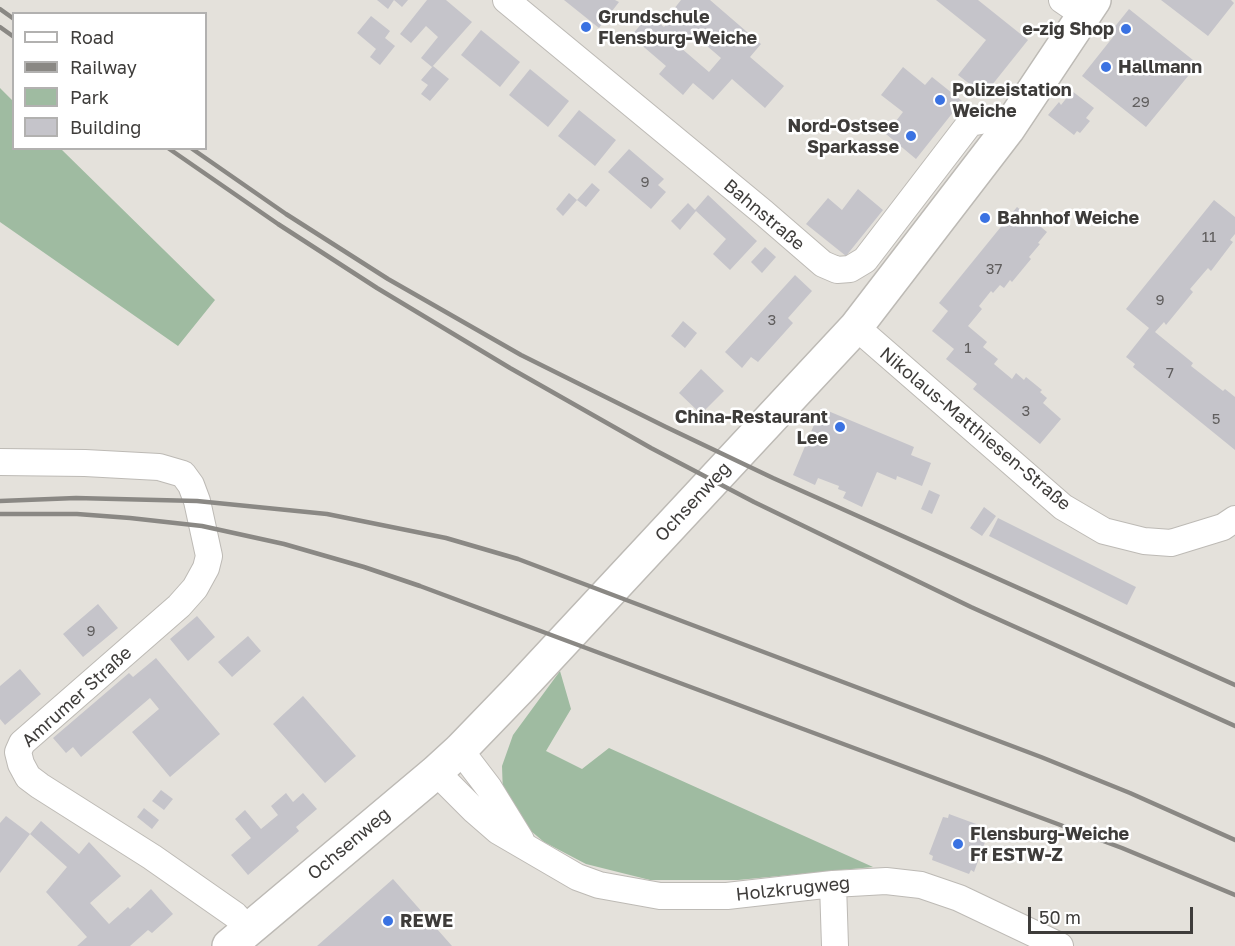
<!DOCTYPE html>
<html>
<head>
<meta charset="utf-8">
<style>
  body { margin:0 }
  #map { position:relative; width:1235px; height:946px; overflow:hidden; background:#e4e1db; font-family:"Golos Text",sans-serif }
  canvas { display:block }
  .legend { position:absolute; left:12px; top:12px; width:195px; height:138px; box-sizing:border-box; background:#fff; border:2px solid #b2b1b0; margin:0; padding:8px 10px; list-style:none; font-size:18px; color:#3e3c3a }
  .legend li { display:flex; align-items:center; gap:12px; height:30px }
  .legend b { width:30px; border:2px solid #b2b1b0 }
  .scale { position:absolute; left:1028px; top:907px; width:165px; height:27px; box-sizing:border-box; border:3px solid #3e3c3a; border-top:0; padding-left:8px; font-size:18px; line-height:21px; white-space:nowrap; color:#3e3c3a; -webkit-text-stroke:4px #fff; paint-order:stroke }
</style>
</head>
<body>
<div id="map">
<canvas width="1235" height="946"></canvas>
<ul class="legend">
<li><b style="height:8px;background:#fff"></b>Road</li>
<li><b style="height:8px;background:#8a8884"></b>Railway</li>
<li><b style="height:16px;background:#9fbba1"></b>Park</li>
<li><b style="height:16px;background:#c5c4ca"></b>Building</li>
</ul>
<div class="scale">50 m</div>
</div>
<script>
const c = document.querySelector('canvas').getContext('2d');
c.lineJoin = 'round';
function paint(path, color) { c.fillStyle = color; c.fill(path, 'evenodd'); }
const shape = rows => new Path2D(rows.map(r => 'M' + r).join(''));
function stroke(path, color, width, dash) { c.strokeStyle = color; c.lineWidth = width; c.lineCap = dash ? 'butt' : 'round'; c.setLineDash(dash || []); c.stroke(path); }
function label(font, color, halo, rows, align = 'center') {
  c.font = font + ' "Golos Text",sans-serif'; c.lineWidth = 5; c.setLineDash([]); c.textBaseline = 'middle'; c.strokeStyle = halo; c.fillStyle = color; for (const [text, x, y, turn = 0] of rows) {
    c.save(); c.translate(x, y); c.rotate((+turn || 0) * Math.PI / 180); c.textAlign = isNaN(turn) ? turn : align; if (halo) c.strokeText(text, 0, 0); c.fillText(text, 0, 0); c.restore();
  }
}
paint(shape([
  [0,88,13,101,14,148,61,149,215,300,178,346,0,222],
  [560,671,571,709,546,751,582,769,609,748,873,867,738,880,650,880,586,864,544,842,518,820,503,795,502,766,513,735]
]), '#9fbba1');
paint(shape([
  [377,0,408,0,402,7,394,0,388,9],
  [427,0,446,0,472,22,432,67,421,58,438,37,426,26,411,43,400,34],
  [564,0,615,0,619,2,599,28],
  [681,0,710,0,761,44,750,57,784,86,765,108,732,79,713,100,693,83,683,95,659,74,666,66,631,36,649,15,664,27,673,16,670,14],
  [692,33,721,58,709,72,681,48,684,45,683,44],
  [936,0,978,0,1028,40,984,95,958,75,986,40],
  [1161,0,1231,0,1234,3,1208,36],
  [1129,9,1198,64,1146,127,1082,76,1113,37,1109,34],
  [371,16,390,31,385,38,395,46,380,65,370,57,376,49,357,33],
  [481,30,520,62,500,87,461,55],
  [433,66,449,79,430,101,421,94,428,85,421,80],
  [903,67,925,85,932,77,962,101,916,159,886,134,903,112,881,95],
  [530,69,569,101,548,127,509,95],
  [1072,91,1094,108,1086,118,1090,121,1080,133,1077,131,1074,135,1048,115,1059,102,1061,105],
  [579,110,616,140,595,166,558,136],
  [629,149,664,179,658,185,666,192,651,209,608,172],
  [592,183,600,190,586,207,577,200,563,216,556,209,569,193,577,200],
  [858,189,883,210,846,256,806,224,828,198,842,210],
  [708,195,757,241,730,270,713,254,726,239,696,211,680,230,671,221,688,203,695,210],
  [1214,200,1235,217,1235,234,1230,240,1233,242,1211,271,1208,268,1190,289,1193,292,1166,325,1164,322,1155,332,1193,363,1191,366,1223,391,1225,389,1235,397,1235,450,1133,367,1135,364,1126,357,1149,328,1126,309],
  [1017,207,1047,232,1038,243,1040,244,1029,257,1031,259,1012,282,1010,280,1004,288,1000,285,993,293,991,291,979,306,982,309,968,326,987,342,983,347,998,359,994,364,1012,379,1016,373,1024,380,1026,377,1042,390,1040,392,1047,398,1043,403,1061,419,1040,444,973,389,977,384,946,359,954,349,932,331,948,311,939,303],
  [765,247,776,257,762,273,751,262],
  [795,275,812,291,788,318,793,323,758,362,751,357,742,368,725,352],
  [683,321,697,333,685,348,671,336],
  [701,369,724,391,701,414,679,393],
  [821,408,914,447,911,455,931,463,922,486,897,476,896,480,877,472,862,507,843,498,846,492,838,489,839,486,818,478,815,485,793,475],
  [929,490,940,495,932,514,921,509],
  [984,507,996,516,982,536,970,528],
  [998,518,1136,587,1127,605,989,536],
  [98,604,118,628,83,657,63,634],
  [197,616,215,637,188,661,170,639],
  [248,636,261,651,232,677,218,662],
  [156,658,220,734,170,777,132,732,159,709,150,698,81,757,73,747,66,753,53,738,129,673,133,677],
  [20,669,41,694,5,725,0,719,0,686],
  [303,696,356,756,325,783,273,724],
  [161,790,173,799,164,810,152,801],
  [286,793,293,802,303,793,317,809,296,827,299,831,248,875,231,855,251,838,235,819,245,810,261,829,278,815,271,806],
  [144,808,159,820,152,829,137,817],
  [949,814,987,828,985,832,988,834,974,872,971,870,969,874,932,860,933,856,929,854,943,817,948,818],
  [6,816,30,834,41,821,79,854,89,842,121,876,90,903,109,924,128,907,130,909,151,889,173,914,152,933,148,930,130,946,77,946,87,937,46,892,67,867,30,834,0,873,0,823],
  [393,879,452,946,317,946]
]), '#c5c4ca');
const minor = shape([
  [506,0,764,213,823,264,837,270,850,269,865,260,970,123,991,119,1008,129],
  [1062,0,1084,15],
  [856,327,1063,507,1104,531,1144,541,1171,543,1223,527,1235,519],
  [0,462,85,463,159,467,183,474,191,485,197,501,209,556,206,568,195,588,179,606,22,743,18,752,21,764,28,777,40,786,152,857,235,915,248,929],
  [460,750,489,788,521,840],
  [436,772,475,811,498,831,577,877,599,885,660,896,727,896,833,884,886,881,921,885,959,898,1060,946],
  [833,884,835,946]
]);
const major = shape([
  [229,946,436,772,460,750,518,690,856,327,1008,129,1094,0]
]);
stroke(minor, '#bdbab5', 28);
stroke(major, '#bdbab5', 36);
stroke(minor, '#fff', 26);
stroke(major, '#fff', 33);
stroke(shape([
  [0,9,14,19],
  [0,27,14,37],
  [168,148,278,224,377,288,510,368,651,448,754,502,971,607,1235,726],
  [191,148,286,214,388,279,521,355,666,427,773,478,1235,685],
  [0,501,76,498,197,501,327,514,446,538,518,559,1041,757,1130,793,1235,840],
  [0,514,77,514,130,518,202,526,284,544,364,567,420,586,1122,848,1235,895]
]), '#8a8884', 4.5);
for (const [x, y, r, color] of [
  [586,27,6,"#3a72e2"],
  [1126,29,6,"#3a72e2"],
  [1106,67,6,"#3a72e2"],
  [940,100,6,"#3a72e2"],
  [911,136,6,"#3a72e2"],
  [985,218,6,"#3a72e2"],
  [840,427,6,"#3a72e2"],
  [958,844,6,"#3a72e2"],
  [388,921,6,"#3a72e2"]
]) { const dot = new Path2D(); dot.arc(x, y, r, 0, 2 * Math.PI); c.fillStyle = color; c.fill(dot); stroke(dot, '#fff', 2); }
label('15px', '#605e5e', null, [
  ["29",1141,102],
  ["9",645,182],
  ["11",1209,237],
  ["37",994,269],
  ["9",1160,300],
  ["3",772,320],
  ["1",968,348],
  ["7",1170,373],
  ["3",1026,411],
  ["5",1216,419],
  ["9",91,631]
]);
label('bold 18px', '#3e3c3a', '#fff', [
  ["Grundschule",598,17],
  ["Flensburg-Weiche",598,38],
  ["e-zig Shop",1114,29,"right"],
  ["Hallmann",1118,67],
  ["Polizeistation",952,90],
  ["Weiche",952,111],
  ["Nord-Ostsee",899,126,"right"],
  ["Sparkasse",899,147,"right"],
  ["Bahnhof Weiche",997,218],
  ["China-Restaurant",828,417,"right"],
  ["Lee",828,438,"right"],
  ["Flensburg-Weiche",970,834],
  ["Ff ESTW-Z",970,855],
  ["REWE",400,921]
], 'left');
label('18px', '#3e3c3a', '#fff', [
  ["Bahnstraße",764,215,40],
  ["Nikolaus-Matthiesen-Straße",975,429,40],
  ["Ochsenweg",693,502,-47],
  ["Amrumer Straße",77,697,-42],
  ["Ochsenweg",349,844,-40],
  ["Holzkrugweg",793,889,-6]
]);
</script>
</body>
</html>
